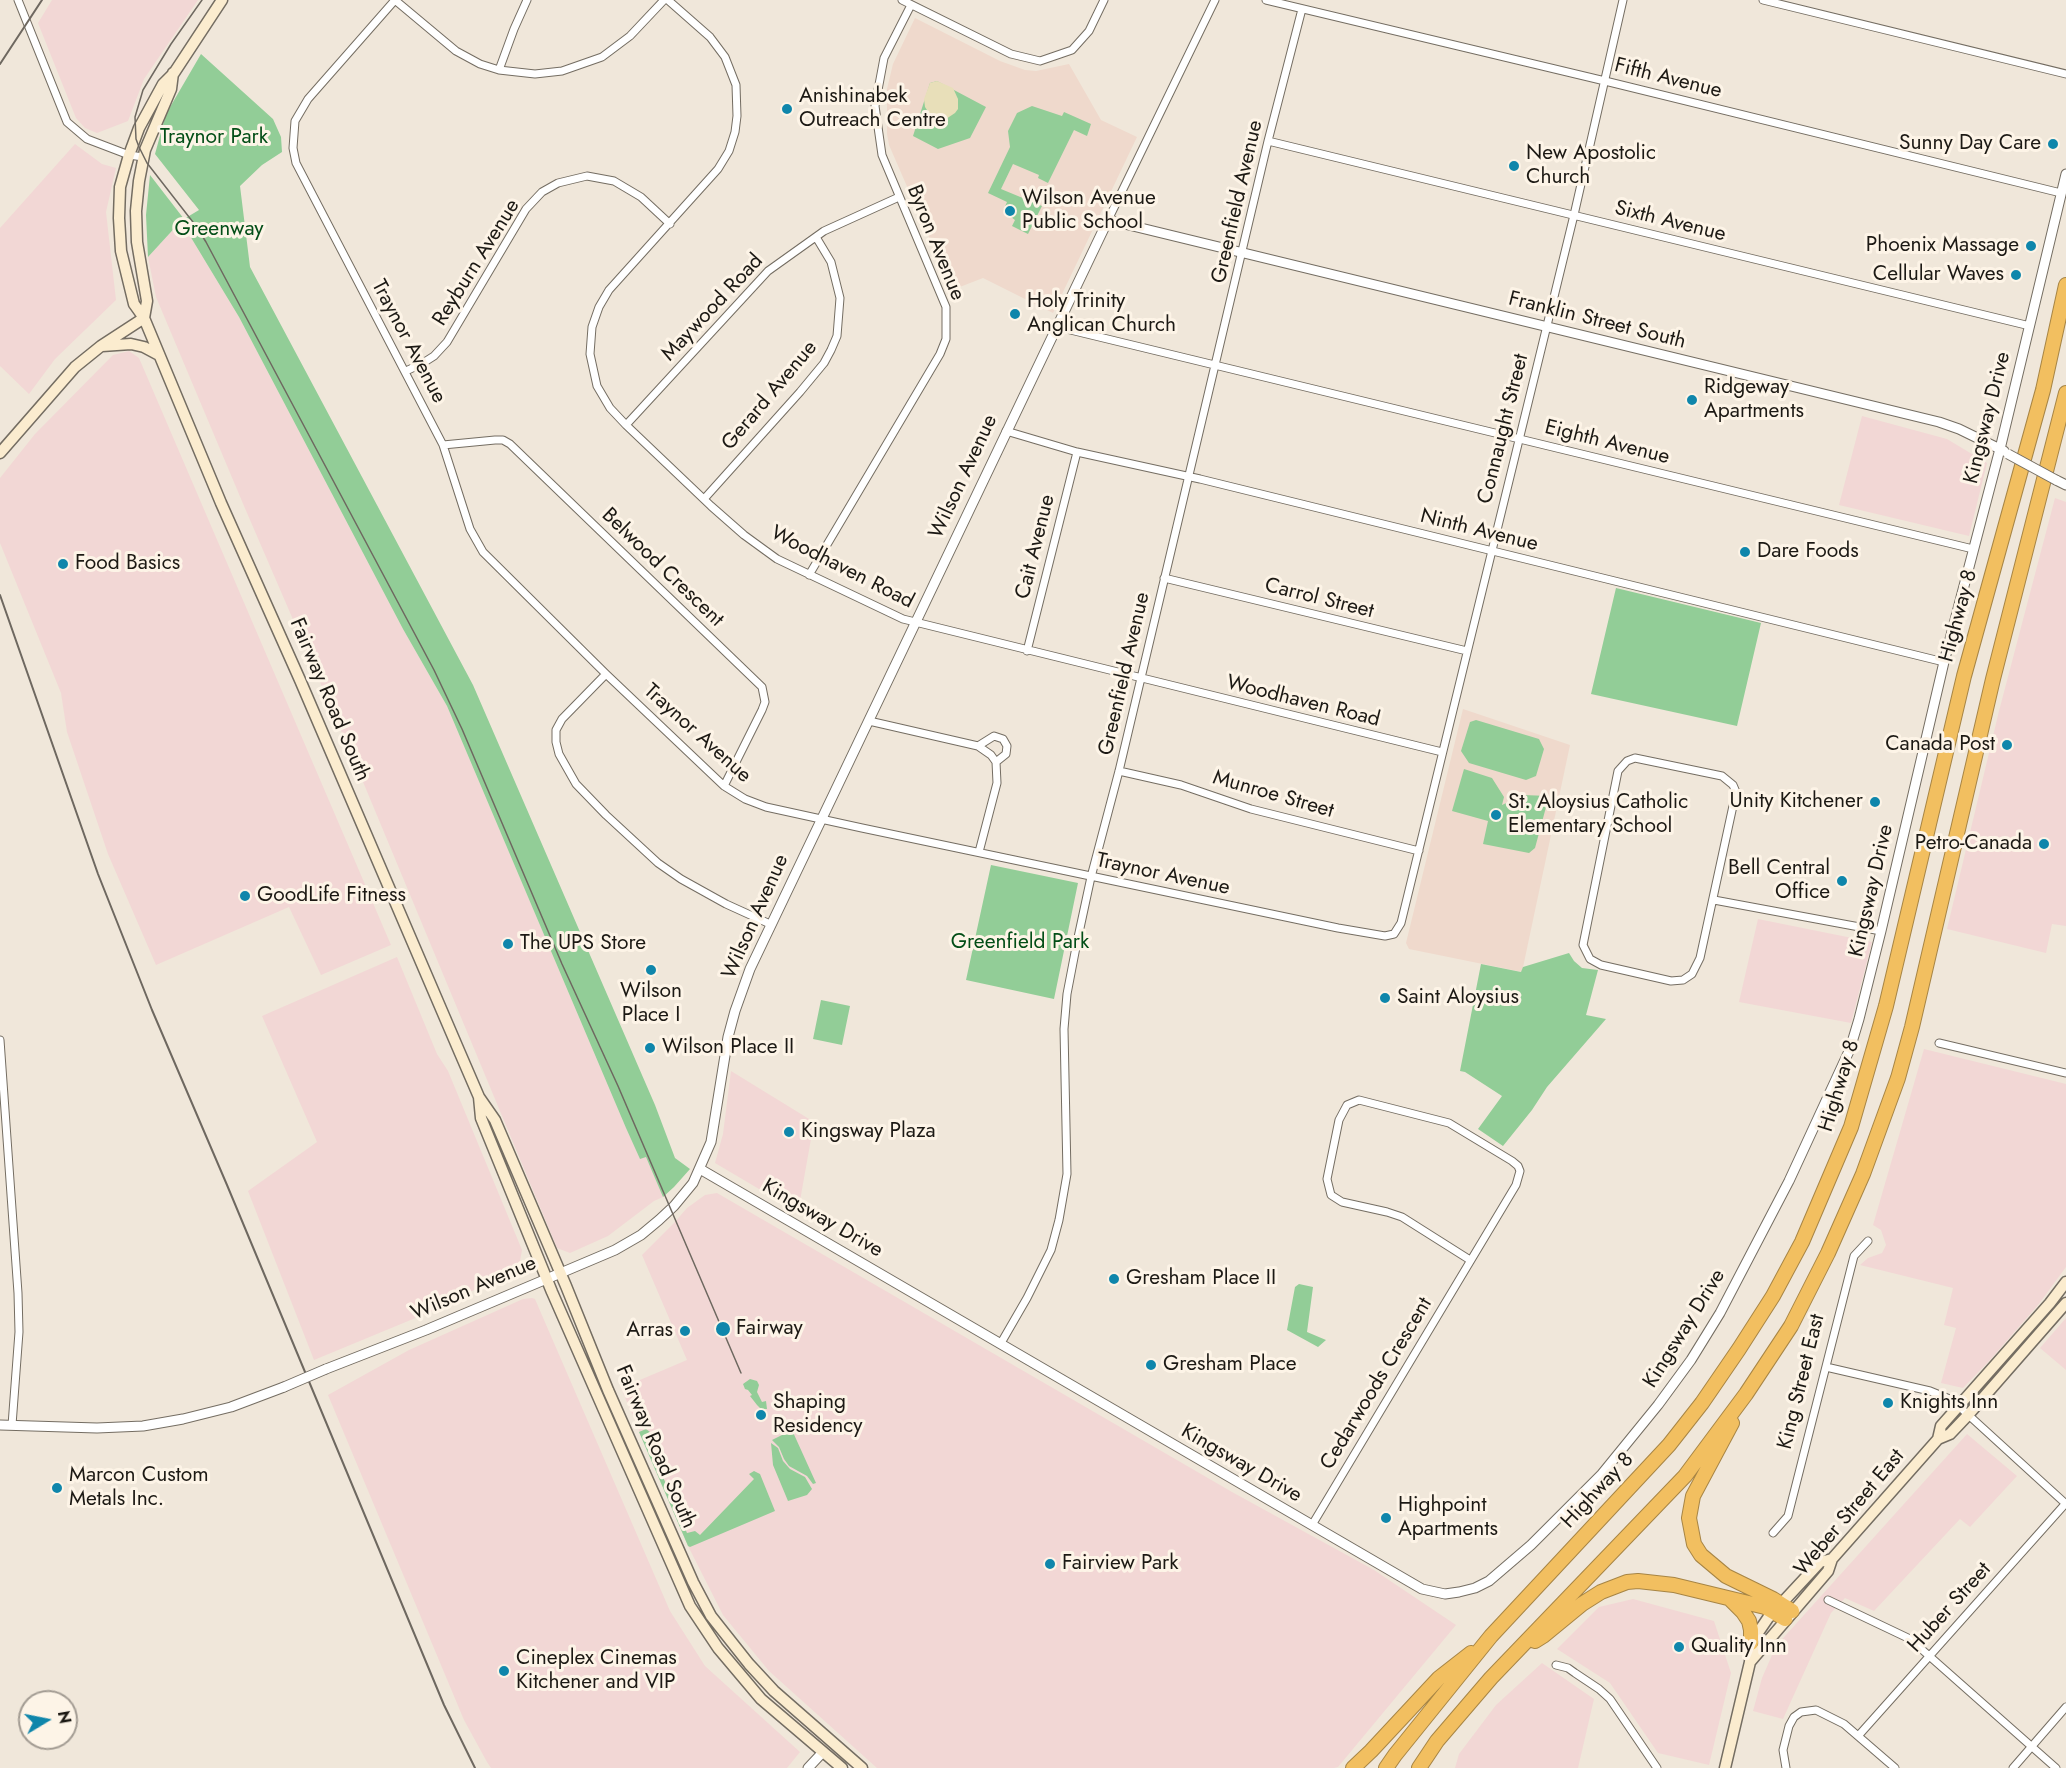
<!DOCTYPE html>
<html>
<head>
<meta charset="utf-8">
<style>
  body { margin:0 }
  #map { position:relative; width:2066px; height:1768px; overflow:hidden; background:#f0e7da; font-family:Jost,sans-serif }
  canvas { display:block }
  .north { position:absolute; left:18px; top:1690px; width:60px; height:60px; box-sizing:border-box; background:#fdf4e7; border:2px solid #a39c93; border-radius:50%; rotate:80deg; font-size:16px; font-weight:700; line-height:24px; text-align:center; color:#1c1914 }
  .north::after { content:''; display:block; margin:auto; width:21px; height:27px; background:#0f86ab; clip-path:polygon(50% 0,100% 100%,50% 72%,0 100%) }
</style>
</head>
<body>
<div id="map">
<canvas width="2066" height="1768"></canvas>
<div class="north">N</div>
</div>
<script>
const c = document.querySelector('canvas').getContext('2d');
c.lineJoin = 'round';
function paint(path, color) { c.fillStyle = color; c.fill(path, 'evenodd'); }
const shape = rows => new Path2D(rows.map(r => 'M' + r).join(''));
function stroke(path, color, width, dash) { c.strokeStyle = color; c.lineWidth = width; c.lineCap = dash ? 'butt' : 'round'; c.setLineDash(dash || []); c.stroke(path); }
function label(font, color, halo, rows, align = 'center') {
  c.font = font + ' Jost,sans-serif'; c.lineWidth = 6; c.setLineDash([]); c.textBaseline = 'middle'; c.strokeStyle = halo; c.fillStyle = color; for (const [text, x, y, turn = 0] of rows) {
    c.save(); c.translate(x, y); c.rotate((+turn || 0) * Math.PI / 180); c.textAlign = isNaN(turn) ? turn : align; if (halo) c.strokeText(text, 0, 0); c.fillText(text, 0, 0); c.restore();
  }
}
paint(shape([
  [52,0,198,0,144,79,128,121,97,133,85,128,76,118,38,23],
  [75,144,102,164,116,168,106,212,116,300,55,359,29,394,0,366,0,228],
  [181,221,239,317,403,629,447,706,626,1128,640,1158,646,1156,663,1197,654,1201,608,1236,570,1253,557,1248,361,777,244,506,156,297,148,257],
  [129,351,139,358,391,945,321,975,289,907,156,965,108,854,67,732,61,693,0,543,0,478,35,434,113,355],
  [1862,416,1947,439,1987,463,1969,536,1839,505],
  [2055,498,2066,502,2066,926,2052,924,2046,953,1947,929,1999,711],
  [1758,919,1872,942,1851,1023,1739,1002],
  [397,957,437,1054,448,1071,522,1250,518,1272,450,1300,430,1312,314,1360,248,1191,317,1142,262,1016],
  [1924,1049,2066,1084,2066,1267,2038,1305,1990,1360,1963,1388,1941,1383,1956,1328,1944,1325,1953,1288,1860,1265,1868,1258,1882,1253,1886,1245,1881,1230,1873,1225],
  [731,1071,814,1122,798,1212,715,1163,723,1134],
  [717,1193,1232,1492,1374,1570,1456,1625,1338,1767,1334,1768,877,1768,769,1671,723,1615,688,1546,621,1388,687,1360,642,1255,674,1223,687,1208,705,1195],
  [532,1298,535,1299,541,1313,670,1611,705,1666,800,1752,787,1768,491,1768,487,1762,464,1720,328,1395,409,1350,523,1299],
  [2066,1318,2066,1370,2040,1348],
  [1967,1434,2017,1476,1970,1527,1960,1519,1874,1611,1845,1598,1831,1613,1783,1719,1753,1711,1762,1678,1776,1646],
  [1633,1599,1714,1621,1731,1673,1709,1765,1658,1753,1610,1683,1557,1649,1599,1607],
  [1542,1663,1594,1699,1578,1768,1455,1768,1459,1754,1496,1705]
]), '#f2d7d5');
paint(shape([
  [915,18,1000,61,1025,70,1036,71,1069,64,1101,120,1137,137,1053,313,983,278,952,290,889,145,887,134,887,89,893,64],
  [1463,709,1570,745,1522,972,1409,949,1406,943]
]), '#efd9cc');
paint(shape([
  [201,54,273,119,281,137,282,152,262,165,240,186,250,267,473,685,655,1105,675,1158,690,1169,674,1187,663,1197,646,1157,640,1159,626,1128,447,706,403,629,239,317,181,221,148,257,146,215,150,175,184,219,199,210,155,154,166,114],
  [937,81,986,107,970,138,938,149,913,136,930,83],
  [1032,106,1062,116,1064,112,1091,124,1087,136,1074,130,1048,183,1038,178,1039,175,1013,164,1001,189,1042,206,1028,234,1012,226,1015,220,1003,211,1007,202,988,193,1010,147,1008,131,1017,113],
  [1616,588,1761,623,1737,726,1591,694],
  [1476,720,1539,739,1544,749,1536,776,1526,780,1469,763,1461,751,1470,722],
  [1464,769,1492,778,1504,797,1502,805,1523,795,1549,796,1535,848,1529,853,1483,844,1488,821,1452,811],
  [991,865,1078,883,1054,999,966,980],
  [1569,953,1574,961,1582,968,1598,970,1586,1015,1606,1019,1547,1087,1532,1110,1503,1146,1478,1129,1502,1096,1465,1072,1460,1071,1481,964,1521,972,1523,967],
  [821,1000,850,1006,842,1045,813,1039],
  [1299,1284,1313,1287,1307,1332,1326,1340,1318,1347,1287,1330,1295,1287],
  [750,1379,757,1381,759,1385,757,1392,762,1402,766,1401,767,1409,761,1409,757,1405,750,1396,752,1395,748,1390,745,1389,743,1384],
  [646,1429,650,1432,645,1435,687,1533,695,1531,700,1535,754,1479,749,1474,754,1471,760,1474,775,1511,690,1547,688,1546,639,1432],
  [792,1430,816,1483,813,1484,807,1476,789,1466,784,1459,779,1447,772,1440],
  [771,1443,778,1448,783,1461,790,1469,805,1477,812,1489,807,1495,788,1501,773,1465]
]), '#92cd97');
paint(shape([
  [937,81,953,88,958,99,958,109,955,113,946,119,941,120,931,116,925,107,924,99,930,83]
]), '#e8dfb9');
const minor = shape([
  [18,0,67,122,87,139,129,155,143,157],
  [664,0,630,36,602,57,562,71,535,74,499,70,480,64,456,51,395,0,308,99,295,121,293,148,296,163,443,445,470,529,483,552,606,674,724,786,745,799,766,807,862,828,1338,928,1385,936,1394,934,1401,923,1574,215,1623,0],
  [668,0,710,37,725,57,736,85,737,116,735,132,729,151,718,169,609,290,599,307,592,327,590,354,597,386,610,408,626,425,711,506,744,535,777,559,903,619,1442,752],
  [902,0,1011,54,1040,61,1072,50,1089,31,1104,0],
  [1266,0,1605,81,2061,193],
  [1763,0,2066,74],
  [499,70,514,29,527,0],
  [1268,141,2030,326],
  [1108,220,1215,0],
  [1058,327,1973,549],
  [406,371,423,363,434,356,447,342,526,209,542,192,558,183,587,176,614,181,641,197,670,224],
  [626,425,768,271,824,231,899,197],
  [1006,431,1077,452,1200,479,1944,662],
  [443,445,495,440,503,440,510,444,762,687,765,702,762,710,724,786],
  [704,499,800,392,824,363,831,350,837,336,840,298,831,262,816,237],
  [809,575,940,354,946,339,946,307,882,155,875,106,884,58,911,5],
  [1164,578,1467,651],
  [1027,651,1077,452],
  [606,674,562,719,556,730,556,742,559,754,576,784,606,815,658,863,681,879,726,904,770,924],
  [869,721,978,746,991,755,996,762,997,783,979,852],
  [978,746,994,736,1003,739,1007,746,1006,754,996,762],
  [1635,758,1722,776,1733,785,1736,792,1700,958,1692,974,1683,980,1671,981,1601,965,1590,959,1583,945,1618,771,1627,761,1635,758],
  [1119,771,1181,785,1251,809,1419,851],
  [1714,900,1881,931],
  [0,1040,18,1293,19,1332,12,1425],
  [1939,1043,2066,1073],
  [1001,1343,1027,1298,1051,1250,1059,1220,1067,1174,1064,1029,1067,994,1077,942,1091,877,1119,771,1268,141,1302,9],
  [1826,1367,1930,1391,1952,1400,2066,1504],
  [1312,1525,1516,1185,1520,1171,1518,1166,1512,1161,1449,1123,1359,1100,1347,1105,1339,1120,1327,1179,1331,1195,1342,1202,1387,1212,1402,1217,1470,1260],
  [1773,1533,1788,1516,1854,1256,1868,1241],
  [1828,1600,1910,1639,2056,1768],
  [1556,1665,1568,1668,1575,1673,1599,1689,1610,1699,1657,1768],
  [1859,1735,2066,1503],
  [1786,1768,1783,1750,1789,1726,1794,1717,1801,1712,1816,1710,1844,1724,1895,1768],
  [2013,1768,2066,1707]
]);
const tertiary = shape([
  [2056,480,2066,485],
  [700,1169,1422,1589,1445,1594,1459,1592,1475,1588,1489,1581,1531,1545,1601,1475,1658,1405,1691,1360,1720,1313,1789,1181,1850,1049,1859,1019,1881,931,1944,662,2000,449,2066,174],
  [326,1369,426,1330,615,1250,641,1235,659,1220,674,1206,693,1183,711,1142,728,1037,735,1011,750,969,1108,220,1939,422,1959,429,2004,451],
  [0,1425,97,1428,143,1426,183,1419,231,1407,284,1387],
  [808,1768,823,1752]
]);
const secondary = shape([
  [222,0,174,73,163,84,139,128,129,155,120,187,119,218,121,251,134,304,144,318,221,503,300,680,460,1053,479,1097,495,1120,566,1286,608,1390,693,1582,711,1616,749,1664,774,1691,862,1768],
  [144,318,147,301,137,242,136,211,139,181,145,150,171,89,173,73],
  [102,346,131,344,144,347,159,355],
  [0,453,75,367,101,346,144,318],
  [479,1097,481,1118,552,1292,690,1606,718,1648,761,1699,842,1768],
  [1938,1439,1950,1434,1969,1414,2066,1303],
  [1750,1662,1828,1571,1832,1559,1938,1439,1941,1426,2050,1303,2066,1282],
  [1725,1768,1750,1662,1751,1643,1768,1618,1820,1562,1832,1559]
]);
const motorway = shape([
  [1732,1423,1693,1496,1689,1518,1694,1544,1701,1555,1726,1576,1773,1599,1792,1611],
  [1730,1599,1743,1612,1749,1621,1751,1630,1751,1643],
  [1535,1641,1543,1636,1582,1604,1601,1592,1627,1582,1638,1581,1674,1585,1765,1607,1785,1619],
  [1353,1768,1371,1751,1439,1678,1471,1653],
  [1386,1768,1395,1755,1491,1636,1669,1445,1702,1403,1739,1349,1773,1296,1802,1242,1851,1127,1886,1006,1964,676,2043,390,2066,285],
  [1419,1768,1437,1741,1491,1678,1685,1476,1746,1394,1791,1326,1828,1253,1863,1174,1898,1078,1912,1027,1993,679,2066,393]
]);
stroke(minor, '#746d62', 9);
stroke(tertiary, '#746d62', 11);
stroke(secondary, '#746d62', 13);
stroke(motorway, '#a78545', 16);
stroke(minor, '#fff', 7);
stroke(tertiary, '#fff', 9);
stroke(secondary, '#fbeccf', 10);
stroke(motorway, '#f2bf60', 14);
stroke(shape([
  [202,0,171,44,143,90,135,117,136,139,139,147,147,163,196,226,206,242,434,670,462,729,562,964,618,1086,741,1373]
]), '#6e6860', 1.5);
stroke(shape([
  [0,64,42,0],
  [0,595,98,874,152,1010,227,1185,444,1705,475,1768]
]), '#6e6860', 2);
const tertiaryBridge = shape([
  [2008,454,2056,480],
  [284,1387,326,1369]
]);
stroke(tertiaryBridge, '#746d62', 11, []);
stroke(tertiaryBridge, '#fff', 9);
for (const [x, y, r, color] of [
  [787,109,6,"#0f86ab"],
  [2053,144,6,"#0f86ab"],
  [1514,166,6,"#0f86ab"],
  [1010,211,6,"#0f86ab"],
  [2031,246,6,"#0f86ab"],
  [2016,275,6,"#0f86ab"],
  [1015,314,6,"#0f86ab"],
  [1692,400,6,"#0f86ab"],
  [1745,552,6,"#0f86ab"],
  [63,564,6,"#0f86ab"],
  [2007,745,6,"#0f86ab"],
  [1875,802,6,"#0f86ab"],
  [1496,815,6,"#0f86ab"],
  [2044,844,6,"#0f86ab"],
  [1842,881,6,"#0f86ab"],
  [245,896,6,"#0f86ab"],
  [508,944,6,"#0f86ab"],
  [651,970,6,"#0f86ab"],
  [1385,998,6,"#0f86ab"],
  [650,1048,6,"#0f86ab"],
  [789,1132,6,"#0f86ab"],
  [1114,1279,6,"#0f86ab"],
  [723,1329,8,"#0f86ab"],
  [685,1331,6,"#0f86ab"],
  [1151,1365,6,"#0f86ab"],
  [1888,1403,6,"#0f86ab"],
  [761,1415,6,"#0f86ab"],
  [57,1488,6,"#0f86ab"],
  [1386,1518,6,"#0f86ab"],
  [1050,1564,6,"#0f86ab"],
  [1679,1647,6,"#0f86ab"],
  [504,1671,6,"#0f86ab"]
]) { const dot = new Path2D(); dot.arc(x, y, r, 0, 2 * Math.PI); c.fillStyle = color; c.fill(dot); stroke(dot, '#fdf4e7', 2); }
label('21px', '#1c1914', '#fdf4e7', [
  ["Fifth Avenue",1668,79,14],
  ["Greenfield Avenue",1238,202,-77],
  ["Sixth Avenue",1670,222,14],
  ["Byron Avenue",935,243,68],
  ["Reyburn Avenue",477,263,-58],
  ["Maywood Road",713,308,-47],
  ["Franklin Street South",1597,321,14],
  ["Traynor Avenue",408,342,62],
  ["Gerard Avenue",770,396,-50],
  ["Kingsway Drive",1988,418,-76],
  ["Connaught Street",1504,429,-76],
  ["Eighth Avenue",1607,443,14],
  ["Wilson Avenue",964,477,-65],
  ["Ninth Avenue",1479,531,14],
  ["Cait Avenue",1036,547,-76],
  ["Belwood Crescent",662,568,44],
  ["Woodhaven Road",842,568,27],
  ["Carrol Street",1319,599,14],
  ["Highway 8",1959,616,-75],
  ["Greenfield Avenue",1125,674,-77],
  ["Fairway Road South",329,700,67],
  ["Woodhaven Road",1303,702,14],
  ["Traynor Avenue",697,734,42],
  ["Munroe Street",1273,795,16],
  ["Traynor Avenue",1163,875,12],
  ["Kingsway Drive",1872,891,-77],
  ["Wilson Avenue",756,917,-66],
  ["Highway 8",1840,1086,-73],
  ["Kingsway Drive",822,1219,30],
  ["Wilson Avenue",474,1289,-23],
  ["Kingsway Drive",1685,1329,-58],
  ["King Street East",1802,1382,-76],
  ["Cedarwoods Crescent",1377,1384,-59],
  ["Fairway Road South",655,1447,67],
  ["Kingsway Drive",1241,1464,30],
  ["Highway 8",1598,1491,-47],
  ["Weber Street East",1850,1513,-50],
  ["Huber Street",1950,1608,-48]
]);
label('21px', '#1c1914', '#fdf4e7', [
  ["Anishinabek",799,97],
  ["Outreach Centre",799,121],
  ["Sunny Day Care",2041,144,"right"],
  ["New Apostolic",1526,154],
  ["Church",1526,178],
  ["Wilson Avenue",1022,199],
  ["Public School",1022,223],
  ["Phoenix Massage",2019,246,"right"],
  ["Cellular Waves",2004,275,"right"],
  ["Holy Trinity",1027,302],
  ["Anglican Church",1027,326],
  ["Ridgeway",1704,388],
  ["Apartments",1704,412],
  ["Dare Foods",1757,552],
  ["Food Basics",75,564],
  ["Canada Post",1995,745,"right"],
  ["Unity Kitchener",1863,802,"right"],
  ["St. Aloysius Catholic",1508,803],
  ["Elementary School",1508,827],
  ["Petro-Canada",2032,844,"right"],
  ["Bell Central",1830,869,"right"],
  ["Office",1830,893,"right"],
  ["GoodLife Fitness",257,896],
  ["The UPS Store",520,944],
  ["Wilson",651,992,"center"],
  ["Place I",651,1016,"center"],
  ["Saint Aloysius",1397,998],
  ["Wilson Place II",662,1048],
  ["Kingsway Plaza",801,1132],
  ["Gresham Place II",1126,1279],
  ["Fairway",736,1329],
  ["Arras",673,1331,"right"],
  ["Gresham Place",1163,1365],
  ["Shaping",773,1403],
  ["Residency",773,1427],
  ["Knights Inn",1900,1403],
  ["Marcon Custom",69,1476],
  ["Metals Inc.",69,1500],
  ["Highpoint",1398,1506],
  ["Apartments",1398,1530],
  ["Fairview Park",1062,1564],
  ["Quality Inn",1691,1647],
  ["Cineplex Cinemas",516,1659],
  ["Kitchener and VIP",516,1683]
], 'left');
label('21px', '#034e17', '#fdf4e7', [
  ["Traynor Park",214,138],
  ["Greenway",219,230],
  ["Greenfield Park",1020,943]
]);
</script>
</body>
</html>
